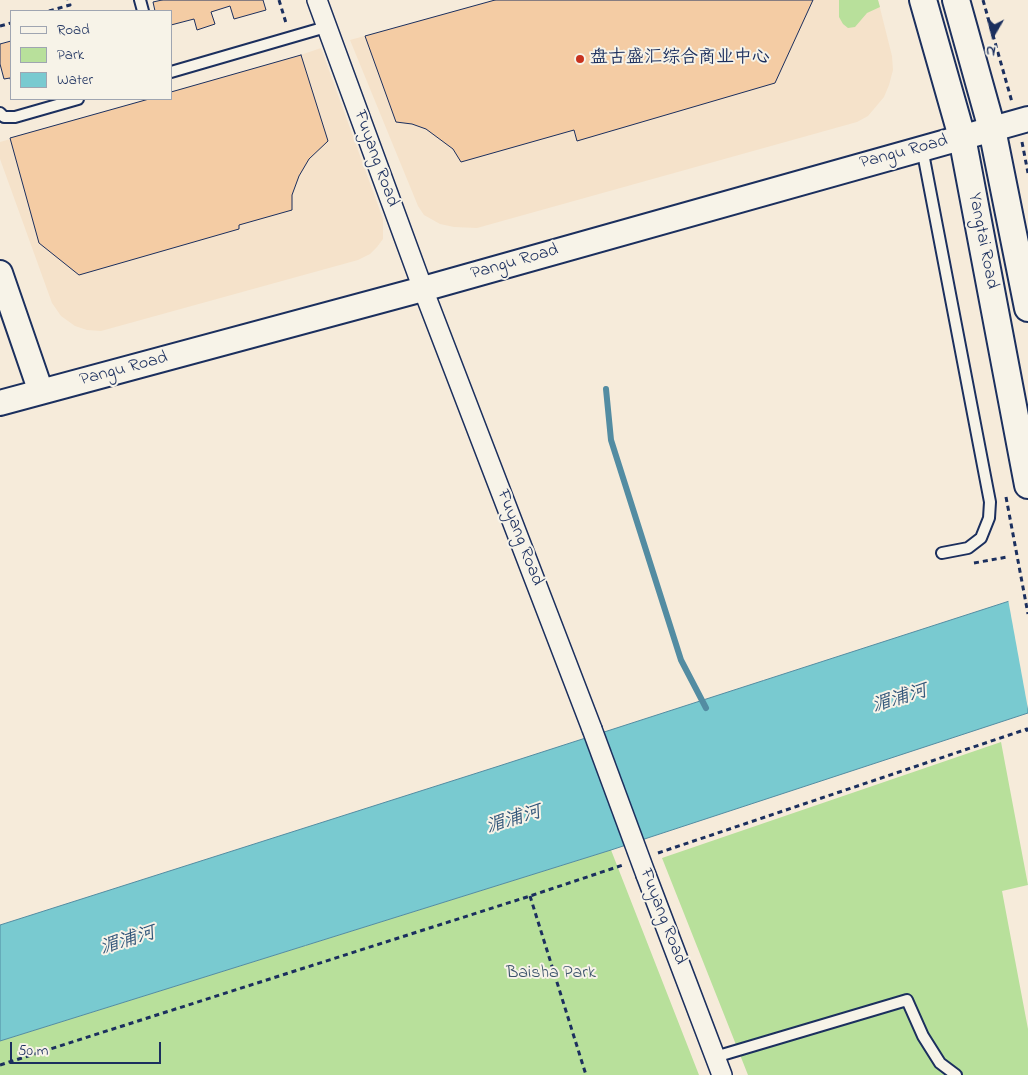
<!DOCTYPE html>
<html>
<head>
<meta charset="utf-8">
<style>
  body { margin:0 }
  #map { position:relative; width:1028px; height:1075px; overflow:hidden; background:#f6ebda; font-family:"Indie Flower",sans-serif }
  canvas { display:block }
  .legend { position:absolute; left:10px; top:10px; width:162px; height:90px; box-sizing:border-box; background:#f7f3e8; border:1px solid #9fa5b1; margin:0; padding:6px 9px; list-style:none; font-size:15px; color:#1b2f5e }
  .legend li { display:flex; align-items:center; gap:10px; height:25px }
  .legend b { width:25px; border:1px solid #9fa5b1 }
  .north { position:absolute; left:968px; top:10px; width:50px; height:50px; -webkit-text-stroke:4px #f7f3e8; paint-order:stroke; rotate:188deg; font-size:14px; font-weight:700; line-height:20px; text-align:center; color:#1b2f5e }
  .north::after { content:''; display:block; margin:auto; width:18px; height:22px; background:#1b2f5e; clip-path:polygon(50% 0,100% 100%,50% 72%,0 100%) }
  .scale { position:absolute; left:10px; top:1042px; width:151px; height:22px; box-sizing:border-box; border:2px solid #1b2f5e; border-top:0; padding-left:6px; font-size:15px; line-height:18px; white-space:nowrap; color:#1b2f5e; -webkit-text-stroke:4px #f7f3e8; paint-order:stroke }
</style>
</head>
<body>
<div id="map">
<canvas width="1028" height="1075"></canvas>
<ul class="legend">
<li><b style="height:6px;background:#f7f3e8"></b>Road</li>
<li><b style="height:14px;background:#b8e09b"></b>Park</li>
<li><b style="height:14px;background:#79cad0"></b>Water</li>
</ul>
<div class="north">N</div>
<div class="scale">50 m</div>
</div>
<script>
const c = document.querySelector('canvas').getContext('2d');
c.lineJoin = 'round';
function paint(path, color) { c.fillStyle = color; c.fill(path, 'evenodd'); }
const shape = rows => new Path2D(rows.map(r => 'M' + r).join(''));
function stroke(path, color, width, dash) { c.strokeStyle = color; c.lineWidth = width; c.lineCap = dash ? 'butt' : 'round'; c.setLineDash(dash || []); c.stroke(path); }
function label(font, color, halo, rows, align = 'center') {
  c.font = font + ' "Indie Flower","LXGW WenKai TC",sans-serif'; c.lineWidth = 4; c.setLineDash([]); c.textBaseline = 'middle'; c.strokeStyle = halo; c.fillStyle = color; for (const [text, x, y, turn = 0] of rows) {
    c.save(); c.translate(x, y); c.rotate((+turn || 0) * Math.PI / 180); c.textAlign = isNaN(turn) ? turn : align; if (halo) c.strokeText(text, 0, 0); c.fillText(text, 0, 0); c.restore();
  }
}
paint(shape([
  [496,0,878,0,892,56,893,70,889,85,884,97,868,116,857,122,477,228,454,227,440,224,424,215,418,206,350,40],
  [321,48,383,219,383,239,377,247,370,254,358,260,101,331,87,330,75,326,61,316,52,303,0,159,0,142,149,99,171,99]
]), '#f5e2ca');
paint(shape([
  [839,0,878,0,880,7,867,13,855,27,848,28,843,24,839,17],
  [1001,742,1028,885,1002,891,1028,1029,1028,1075,748,1075,662,858],
  [611,850,699,1075,0,1075,0,1041]
]), '#b8e09b');
const water = shape([
  [1028,595,1028,713,611,850,0,1041,0,925,499,766,1028,595]
]);
paint(water, '#79cad0');
stroke(water, '#538ca2', 1);
paint(shape([
  [1028,593,1028,709,1008,599]
]), '#f6ebda');
stroke(shape([
  [606,389,611,440,652,569,681,660,706,708]
]), '#538ca2', 6);
const building = shape([
  [162,0,263,0,266,10,234,19,230,6,211,12,215,24,197,30,194,19,171,25,171,11,155,11,153,2,162,0],
  [495,0,813,0,775,83,577,141,574,130,461,162,453,149,426,129,412,124,396,122,365,36,495,0],
  [11,41,11,82,10,78,4,79,0,64,0,44,11,41],
  [301,55,328,141,309,159,299,176,292,195,292,210,239,225,239,229,79,275,39,243,10,138,149,99,171,99,171,92,301,55]
]);
paint(building, '#f4cca4');
stroke(building, '#1b2f5e', 1);
const service = shape([
  [140,0,143,11],
  [171,72,326,27],
  [0,113,4,117,15,117,78,99],
  [922,148,990,502,989,518,981,538,968,548,942,553],
  [715,1057,907,1000,923,1036,940,1063,956,1075]
]);
const minor = shape([
  [317,0,423,289,592,729],
  [646,875,722,1075]
]);
const tertiary = shape([
  [0,273,41,392],
  [0,403,423,289,1028,119]
]);
const secondary = shape([
  [923,0,962,137,1028,485],
  [956,0,992,129,1028,308]
]);
stroke(service, '#1b2f5e', 14);
stroke(minor, '#1b2f5e', 22);
stroke(tertiary, '#1b2f5e', 28);
stroke(secondary, '#1b2f5e', 30);
stroke(shape([
  [279,0,286,23],
  [983,0,1012,102],
  [49,11,70,5,68,0],
  [0,26,11,23],
  [1022,142,1028,173],
  [1006,497,1028,614],
  [974,563,1007,557],
  [658,853,1027,729,1028,733],
  [530,896,586,1075],
  [0,1065,530,896,623,865]
]), '#1b2f5e', 3, [5, 4]);
stroke(service, '#f7f3e8', 10);
stroke(minor, '#f7f3e8', 19);
stroke(tertiary, '#f7f3e8', 24);
stroke(secondary, '#f7f3e8', 26);
const minorBridge = shape([
  [592,729,646,875]
]);
stroke(minorBridge, '#1b2f5e', 22, []);
stroke(minorBridge, '#f7f3e8', 19);
for (const [x, y, r, color] of [
  [580,59,5,"#c8321e"]
]) { const dot = new Path2D(); dot.arc(x, y, r, 0, 2 * Math.PI); c.fillStyle = color; c.fill(dot); stroke(dot, '#f7f3e8', 2); }
label('18px', '#1b2f5e', '#f7f3e8', [
  ["盘古盛汇综合商业中心",590,59]
], 'left');
label('18px', '#1b2f5e', '#f7f3e8', [
  ["Pangu Road",904,153,-15],
  ["Fuyang Road",375,159,70],
  ["Yangtai Road",982,241,79],
  ["Pangu Road",515,263,-16],
  ["Pangu Road",124,370,-15],
  ["Fuyang Road",519,538,69],
  ["Fuyang Road",662,917,69]
]);
label('18px', '#3a526a', '#f7f3e8', [
  ["Baisha Park",551,974]
]);
label('italic 19px', '#32567a', '#f7f3e8', [
  ["湄浦河",900,700,-17],
  ["湄浦河",514,821,-17],
  ["湄浦河",128,942,-17]
]);
</script>
</body>
</html>
